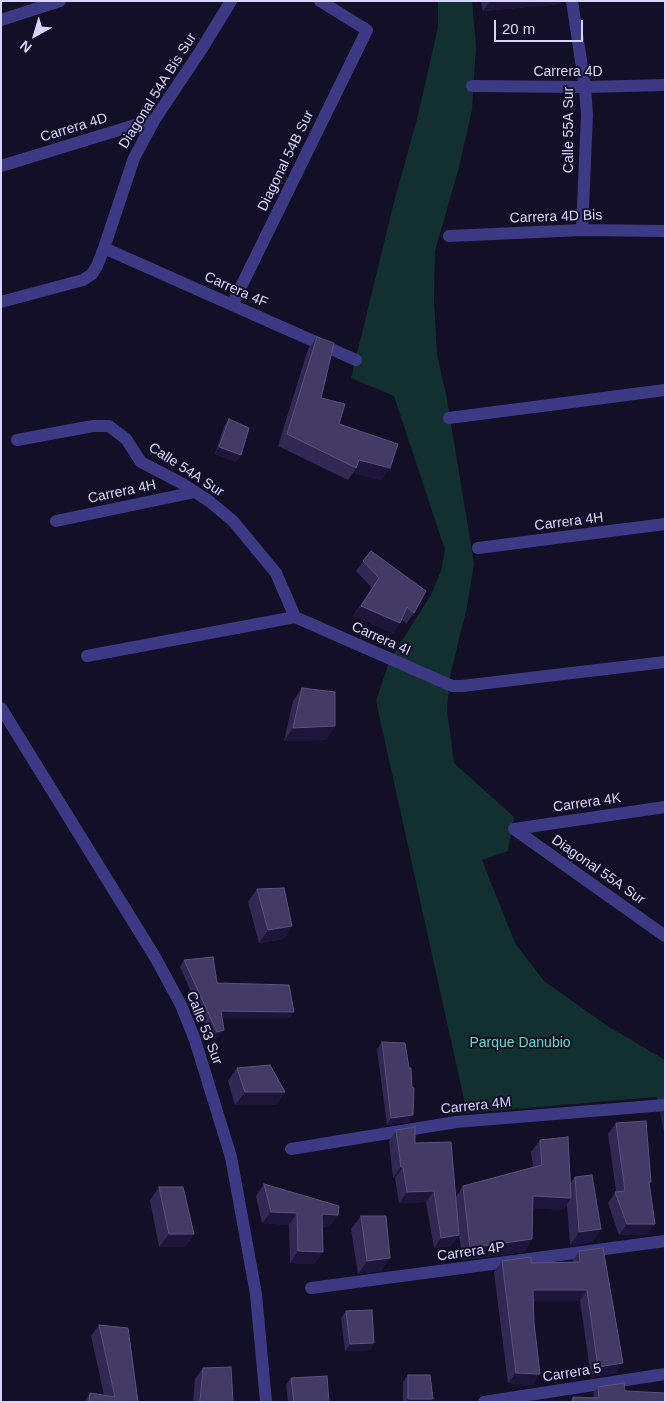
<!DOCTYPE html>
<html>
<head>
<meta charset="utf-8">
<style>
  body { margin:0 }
  #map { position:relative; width:666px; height:1403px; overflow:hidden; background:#130f26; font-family:Arial,sans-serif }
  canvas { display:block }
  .frame { position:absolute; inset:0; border:2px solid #d9d4ff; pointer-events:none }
  .north { position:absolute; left:10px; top:10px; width:50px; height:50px; -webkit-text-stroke:4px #130f26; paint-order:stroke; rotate:219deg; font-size:14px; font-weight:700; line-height:20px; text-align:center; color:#d9d4ff }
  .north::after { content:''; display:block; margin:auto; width:18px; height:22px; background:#d9d4ff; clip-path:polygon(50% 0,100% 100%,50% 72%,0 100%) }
  .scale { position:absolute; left:494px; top:20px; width:89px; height:22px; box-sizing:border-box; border:2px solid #d9d4ff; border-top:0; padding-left:6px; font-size:15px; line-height:18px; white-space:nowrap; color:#d9d4ff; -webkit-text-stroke:4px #130f26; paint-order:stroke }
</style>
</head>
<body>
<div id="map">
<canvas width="666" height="1403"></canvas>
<div class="frame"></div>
<div class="north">N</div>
<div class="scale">20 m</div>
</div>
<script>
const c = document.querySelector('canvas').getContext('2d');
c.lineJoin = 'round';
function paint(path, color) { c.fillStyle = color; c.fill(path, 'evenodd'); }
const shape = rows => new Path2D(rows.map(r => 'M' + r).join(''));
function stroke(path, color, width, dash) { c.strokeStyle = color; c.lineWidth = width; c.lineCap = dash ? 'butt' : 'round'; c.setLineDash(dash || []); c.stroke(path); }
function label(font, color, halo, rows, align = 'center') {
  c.font = font + ' Arial,sans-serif'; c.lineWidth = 4; c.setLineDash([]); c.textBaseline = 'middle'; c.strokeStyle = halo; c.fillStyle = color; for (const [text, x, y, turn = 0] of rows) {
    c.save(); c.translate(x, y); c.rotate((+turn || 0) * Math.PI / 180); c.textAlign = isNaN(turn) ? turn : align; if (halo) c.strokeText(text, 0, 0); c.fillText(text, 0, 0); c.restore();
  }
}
paint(shape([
  [438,1,472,1,476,46,472,110,458,171,435,251,434,300,437,355,446,394,474,563,467,607,450,676,447,710,454,763,514,817,508,851,482,860,515,943,544,981,606,1025,665,1060,665,1138,657,1097,467,1113,376,701,390,659,431,595,441,571,445,550,394,396,351,378,393,206,418,115,438,27]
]), '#12302f');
stroke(shape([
  [572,1,585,87,587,115,582,230],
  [1,20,60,1],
  [472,86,585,87,665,85],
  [1,166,155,119],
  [449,236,582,230,665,231],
  [104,248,356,360],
  [1,302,83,280,92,274,97,266,104,248,134,158,155,119,201,50,231,1],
  [232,305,367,30,320,1],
  [449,418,665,390],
  [17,440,93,426,109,426,126,439,141,462,183,484,209,501,233,521,276,573,295,617],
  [56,521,195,492],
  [478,548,665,524],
  [87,656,295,617,452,686,462,686,665,662],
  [1,708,155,957,181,1005,195,1040,231,1157,256,1294,266,1402],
  [514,829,665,936],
  [514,829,665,807],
  [291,1149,456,1122,665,1105],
  [311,1288,665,1241],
  [484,1402,665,1374]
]), '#3d3a85', 12);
paint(shape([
  [481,1,562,1,560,4,483,11],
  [317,337,321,398,339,424,390,468,381,480,353,473,348,480,278,446,308,349],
  [229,419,241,455,236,462,215,454,224,426],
  [363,561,414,613,406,624,402,619,393,633,353,616,372,588,356,571],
  [302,688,335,726,326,740,284,741,293,701],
  [257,889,292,926,283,939,259,943,248,902],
  [184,960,217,983,289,1018,222,1018,219,1037,212,1039,180,967],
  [382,1042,409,1122,387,1125,377,1049],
  [237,1068,285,1092,276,1105,235,1105,228,1081],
  [616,1123,649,1185,647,1235,619,1235,608,1203,616,1191,608,1134],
  [396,1130,415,1143,456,1197,463,1186,533,1167,531,1152,540,1140,570,1184,575,1177,601,1229,592,1242,570,1245,567,1204,563,1210,533,1208,532,1239,524,1252,462,1260,459,1233,459,1235,451,1246,434,1248,426,1202,399,1203,395,1178,393,1178,389,1141],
  [264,1184,338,1215,329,1227,322,1227,323,1252,314,1264,290,1263,289,1225,262,1223,256,1196],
  [159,1187,194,1234,185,1247,159,1247,150,1200],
  [361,1216,390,1258,381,1271,358,1274,351,1229],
  [579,1251,616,1373,591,1377,580,1301,533,1301,533,1385,508,1383,494,1272,502,1261,531,1263,572,1262],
  [346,1311,374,1343,370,1350,345,1351,341,1318],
  [99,1325,138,1402,84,1402,90,1393,104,1395,91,1336],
  [203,1368,233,1402,193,1402,195,1379],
  [408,1375,431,1402,403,1402,403,1382],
  [291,1378,329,1402,288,1402,286,1385],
  [598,1387,625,1391,665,1402,570,1402,573,1397,594,1398,593,1393]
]), '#312854');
paint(shape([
  [490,1,562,1,560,4,483,11],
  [219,447,241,455,236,462,215,454],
  [359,460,390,468,381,480,353,473,356,468],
  [361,606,400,623,393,633,353,616],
  [335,726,326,740,284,741,293,728],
  [292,926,283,939,259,943,268,930],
  [221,1011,294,1012,289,1018,216,1018],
  [224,1030,219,1037,212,1039,217,1032],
  [245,1092,285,1092,276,1105,235,1105],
  [413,1115,409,1122,387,1125,391,1118],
  [401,1167,403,1167,395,1178,393,1178],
  [434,1191,426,1202,399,1203,407,1192],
  [533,1196,571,1198,563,1210,524,1208],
  [271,1212,297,1213,289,1225,262,1223],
  [322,1214,338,1215,329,1227,314,1226],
  [627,1224,655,1224,647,1235,619,1235],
  [601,1229,592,1242,570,1245,579,1232],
  [169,1234,194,1234,185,1247,159,1247],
  [459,1235,451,1246,434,1248,441,1238],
  [532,1239,524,1252,462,1260,470,1248],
  [298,1251,323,1252,314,1264,290,1263],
  [390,1258,381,1271,358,1274,367,1261],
  [533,1290,587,1290,580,1301,525,1301],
  [374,1343,370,1350,345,1351,350,1344],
  [623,1363,616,1373,591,1377,598,1367],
  [516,1373,540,1374,533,1385,508,1383],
  [408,1399,433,1399,431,1402,406,1402]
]), '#1d163a');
const building = shape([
  [317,337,334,343,321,398,345,404,339,424,398,444,390,468,359,460,356,468,287,434,317,337],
  [229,419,249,428,241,455,219,447,229,419],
  [371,551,426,591,414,613,407,607,400,623,361,606,379,578,363,561,371,551],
  [302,688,335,692,335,726,293,728,302,688],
  [284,888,292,926,268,930,257,889,284,888],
  [213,957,217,983,289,985,294,1012,221,1011,224,1030,217,1032,184,960,213,957],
  [382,1042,405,1043,409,1068,411,1068,412,1087,414,1088,413,1115,391,1118,382,1042],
  [270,1065,285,1092,245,1092,237,1068,270,1065],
  [646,1121,651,1182,649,1182,655,1224,627,1224,615,1192,625,1191,616,1123,646,1121],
  [415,1127,415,1143,451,1142,459,1235,441,1238,434,1191,407,1192,403,1167,401,1167,396,1130,415,1127],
  [568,1137,571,1198,533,1196,532,1239,470,1248,463,1186,542,1165,540,1140,568,1137],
  [592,1175,601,1229,579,1232,575,1177,592,1175],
  [264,1184,339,1206,338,1215,322,1214,323,1252,298,1251,297,1213,271,1212,264,1184],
  [159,1187,183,1187,194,1234,169,1234,159,1187],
  [361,1216,386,1216,390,1258,367,1261,361,1216],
  [603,1248,623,1363,598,1367,587,1290,533,1290,534,1323,540,1374,516,1373,502,1261,531,1257,531,1263,580,1262,579,1251,603,1248],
  [372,1310,374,1343,350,1344,346,1311,372,1310],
  [99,1325,128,1328,138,1402,89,1402,90,1393,115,1397,99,1325],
  [231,1367,233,1402,192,1402,200,1401,203,1368,231,1367],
  [408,1375,430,1375,433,1399,408,1399,408,1375],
  [327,1376,329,1402,294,1402,291,1378,327,1376],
  [624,1383,625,1391,665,1393,665,1402,573,1402,573,1397,599,1398,598,1387,624,1383]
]);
paint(building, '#433a66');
stroke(building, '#5a527e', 1);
label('14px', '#d9d4ff', '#130f26', [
  ["Carrera 4D",568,72],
  ["Diagonal 54A Bis Sur",158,91,-58],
  ["Carrera 4D",74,128,-17],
  ["Calle 55A Sur",569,130,-90],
  ["Diagonal 54B Sur",286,161,-64],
  ["Carrera 4D Bis",556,217,-2],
  ["Carrera 4F",236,290,24],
  ["Calle 54A Sur",186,470,33],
  ["Carrera 4H",122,492,-12],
  ["Carrera 4H",569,522,-7],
  ["Carrera 4I",381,639,24],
  ["Carrera 4K",587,803,-8],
  ["Diagonal 55A Sur",598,870,35],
  ["Calle 53 Sur",204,1028,69],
  ["Carrera 4M",476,1106,-6],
  ["Carrera 4P",471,1252,-8],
  ["Carrera 5",572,1373,-9]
]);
label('14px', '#5fe0c0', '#130f26', [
  ["Parque Danubio",520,1043]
]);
</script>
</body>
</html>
